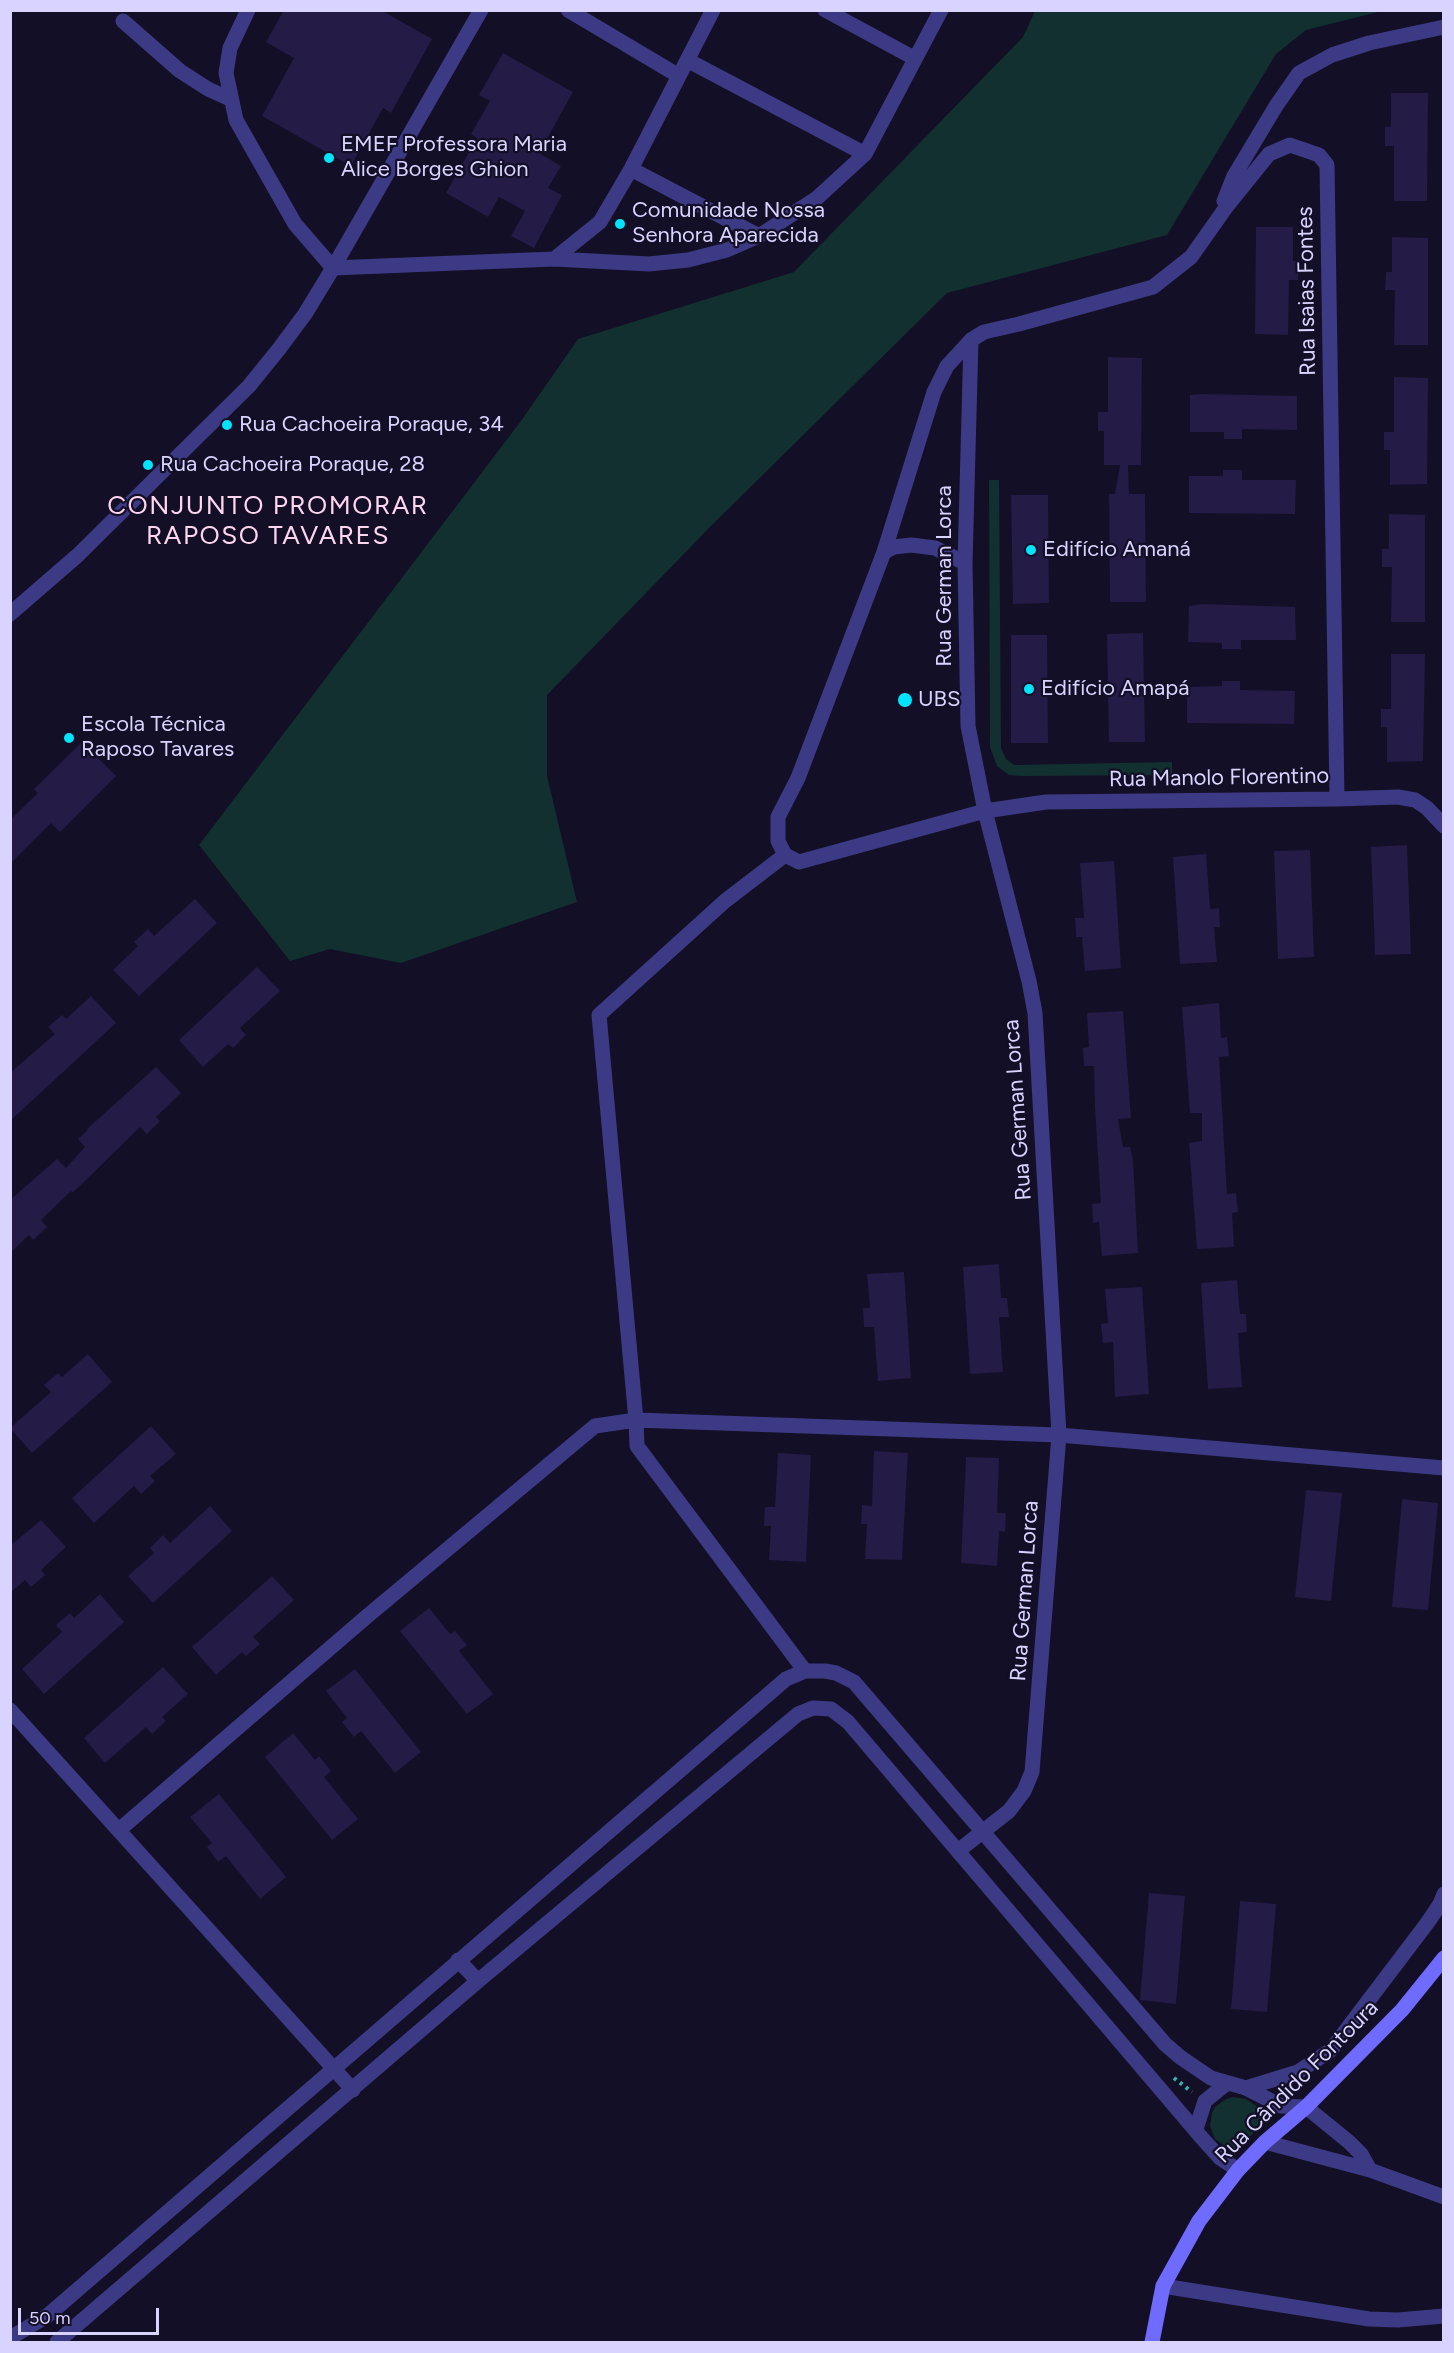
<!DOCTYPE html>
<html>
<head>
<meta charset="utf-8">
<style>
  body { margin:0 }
  #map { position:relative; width:1454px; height:2353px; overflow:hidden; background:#130f26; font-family:Figtree,sans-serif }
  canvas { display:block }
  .frame { position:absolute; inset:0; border:12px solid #d9d4ff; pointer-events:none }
  .scale { position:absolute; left:18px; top:2308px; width:141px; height:27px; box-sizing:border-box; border:3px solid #d9d4ff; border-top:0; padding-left:8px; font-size:18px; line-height:21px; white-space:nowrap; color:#d9d4ff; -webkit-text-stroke:4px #130f26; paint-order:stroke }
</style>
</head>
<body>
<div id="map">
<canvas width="1454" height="2353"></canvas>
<div class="frame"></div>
<div class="scale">50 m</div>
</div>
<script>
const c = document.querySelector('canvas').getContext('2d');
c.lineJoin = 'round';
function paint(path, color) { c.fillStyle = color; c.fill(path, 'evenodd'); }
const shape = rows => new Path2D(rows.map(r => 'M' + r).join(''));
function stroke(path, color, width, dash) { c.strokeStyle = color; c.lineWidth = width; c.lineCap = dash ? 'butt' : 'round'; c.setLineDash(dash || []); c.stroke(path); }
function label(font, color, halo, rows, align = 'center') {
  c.font = font + ' Figtree,sans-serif'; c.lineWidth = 4.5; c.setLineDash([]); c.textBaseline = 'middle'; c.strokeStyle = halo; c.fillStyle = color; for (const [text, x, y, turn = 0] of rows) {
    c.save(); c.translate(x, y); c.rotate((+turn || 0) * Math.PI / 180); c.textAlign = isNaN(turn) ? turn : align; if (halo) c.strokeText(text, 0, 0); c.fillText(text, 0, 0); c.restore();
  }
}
paint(shape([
  [1035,11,1382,11,1306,30,1276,54,1167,235,947,293,710,527,547,695,547,776,577,902,401,963,330,949,290,961,199,845,521,421,578,339,794,272,1023,37],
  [989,480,999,480,1001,748,1006,759,1014,765,1172,762,1172,775,1020,776,1009,775,997,766,990,747],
  [1233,2097,1246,2099,1270,2115,1235,2153,1215,2139,1210,2126,1212,2113,1215,2107,1226,2099]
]), '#12302f');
paint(shape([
  [284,10,381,10,432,39,391,113,383,108,351,166,262,116,294,58,266,42],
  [503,53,573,92,539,153,561,166,548,188,562,195,534,248,511,236,525,211,499,197,488,217,446,193,477,138,471,134,490,101,479,95],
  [1391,93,1428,93,1427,201,1394,201,1394,146,1385,146,1385,127,1391,127],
  [1256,227,1293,227,1293,261,1299,261,1298,280,1289,280,1288,335,1255,334],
  [1392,237,1428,238,1428,345,1394,345,1395,290,1385,290,1386,272,1392,272],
  [1108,357,1142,358,1141,465,1128,465,1129,494,1145,494,1146,602,1110,602,1109,494,1115,494,1120,465,1104,465,1104,431,1098,431,1098,412,1108,412],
  [1394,377,1428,378,1427,484,1390,485,1390,450,1384,450,1384,432,1394,432],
  [1204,394,1297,396,1297,430,1242,429,1242,439,1224,439,1224,432,1190,432,1190,395],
  [1223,470,1242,470,1242,480,1296,480,1295,514,1189,513,1189,476,1223,476],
  [1011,495,1048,495,1049,603,1013,604],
  [1389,514,1425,515,1425,622,1391,622,1392,567,1382,567,1382,549,1389,549],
  [1202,604,1295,607,1296,640,1241,640,1241,649,1222,649,1222,643,1188,642,1189,606],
  [1143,633,1145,742,1109,742,1107,634],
  [1011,635,1047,635,1048,743,1011,743],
  [1391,654,1425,654,1423,761,1387,762,1387,727,1381,727,1381,709,1391,709],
  [1222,681,1240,681,1240,690,1295,691,1294,724,1187,723,1187,687,1222,686],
  [82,742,116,776,60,832,51,823,10,864,10,820,38,793,34,789],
  [1407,845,1411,954,1375,955,1371,847],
  [1310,850,1314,957,1278,959,1274,851],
  [1206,854,1210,909,1219,908,1220,927,1214,927,1217,962,1180,964,1173,857],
  [1114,861,1121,968,1085,971,1082,937,1076,937,1075,918,1084,918,1080,863],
  [195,899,217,923,139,996,113,970,138,946,134,942,148,929,154,936],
  [257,967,280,991,240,1028,246,1035,233,1048,228,1044,203,1067,179,1040],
  [91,996,116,1023,10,1121,10,1073,55,1034,48,1027,62,1015,66,1019],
  [1219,1003,1221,1038,1227,1037,1229,1056,1219,1057,1227,1194,1236,1193,1238,1212,1232,1213,1234,1247,1197,1249,1189,1143,1202,1141,1202,1113,1190,1113,1182,1007],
  [1123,1011,1131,1118,1118,1119,1123,1147,1130,1147,1133,1160,1138,1253,1102,1256,1099,1222,1093,1223,1092,1204,1101,1203,1095,1108,1094,1066,1084,1066,1083,1048,1089,1047,1087,1013],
  [156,1067,181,1093,156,1117,160,1121,147,1134,140,1127,82,1184,72,1193,71,1191,41,1220,47,1227,33,1240,29,1235,10,1253,10,1200,57,1159,66,1168,85,1147,78,1139,88,1130,87,1129],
  [999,1264,1001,1298,1007,1298,1009,1317,999,1317,1003,1372,970,1374,963,1267],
  [904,1272,911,1378,878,1381,874,1327,864,1327,863,1308,870,1308,867,1274],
  [1237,1280,1240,1314,1246,1314,1247,1332,1238,1333,1242,1387,1208,1389,1201,1283],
  [1142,1287,1149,1394,1115,1397,1113,1342,1103,1343,1101,1324,1108,1323,1105,1289],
  [88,1354,112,1382,32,1453,10,1428,51,1392,44,1385,58,1373,62,1377],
  [151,1426,176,1454,150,1476,155,1481,141,1494,134,1486,94,1523,72,1498],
  [874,1451,908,1453,902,1560,865,1559,867,1524,861,1524,862,1505,872,1506],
  [778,1453,811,1455,806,1562,769,1560,771,1526,764,1526,765,1507,775,1507],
  [966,1457,999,1458,997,1513,1006,1513,1005,1532,999,1531,997,1566,961,1563],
  [1306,1490,1342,1493,1331,1601,1295,1597],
  [1402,1499,1438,1503,1428,1610,1392,1607],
  [210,1506,232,1531,153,1603,128,1576,154,1553,150,1548,163,1535,170,1543],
  [41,1520,66,1547,41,1570,45,1575,31,1587,25,1580,10,1593,10,1546],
  [272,1576,294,1600,253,1637,260,1644,246,1656,242,1652,216,1675,192,1647],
  [100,1594,124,1622,44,1694,22,1669,62,1632,56,1625,70,1613,74,1618],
  [429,1608,450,1634,455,1631,467,1645,459,1651,493,1694,467,1714,400,1631],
  [163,1667,188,1694,162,1717,166,1721,152,1734,146,1727,105,1763,84,1738],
  [355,1669,421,1752,395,1773,361,1731,354,1737,342,1722,347,1718,326,1691],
  [293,1733,315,1760,319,1756,331,1771,324,1777,358,1819,332,1840,265,1757],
  [219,1794,286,1877,260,1899,226,1856,218,1862,207,1847,212,1843,190,1817],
  [1149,1893,1185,1896,1176,2004,1140,2000],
  [1240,1901,1276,1904,1267,2012,1231,2009]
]), '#241b47');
stroke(shape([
  [1174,2078,1192,2092]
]), '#2fb8b0', 4, [3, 4.5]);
stroke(shape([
  [568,10,679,76],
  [825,10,914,58],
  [123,21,180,71,208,89,230,99],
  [687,60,865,154],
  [631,169,759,236],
  [1224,201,1234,176,1276,106,1299,73,1332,55,1369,43,1444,27],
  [554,259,649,264,688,260,727,250,759,236,817,198,865,154,941,10],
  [333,268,554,259,600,222,631,169,713,10],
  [884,552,894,547,911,545,935,548,965,563],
  [1337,799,1327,165,1319,155,1290,145,1269,154,1227,206,1191,257,1153,287,1019,324,984,332,971,340,947,366,934,392,884,552,798,778,778,817,778,841,785,855,799,862,985,811,1046,802,1337,799,1398,797,1415,800,1427,808,1444,826],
  [785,855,725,901,599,1015,636,1420,637,1446,805,1671],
  [10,1710,353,2090],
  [119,1830,365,1618,595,1426,636,1420,1059,1435,1444,1468],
  [958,1851,1009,1811,1024,1791,1032,1772,1059,1435,1035,1013,1029,981,985,811,968,726,965,563,971,340],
  [1246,2088,1298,2072,1331,2050,1428,1922,1440,1904,1444,1894],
  [1306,2107,1349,2142,1361,2154,1370,2170],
  [1265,2142,1370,2170,1444,2197],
  [1163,2286,1369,2319,1398,2320,1444,2316]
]), '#3d3a85', 15);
stroke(shape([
  [248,10,230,48,226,73,236,120,295,224,333,268],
  [10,614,78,555,249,386,279,349,305,314,333,268,481,10],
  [458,1960,478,1981],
  [1196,2129,1205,2101,1226,2084],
  [10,2338,47,2316,786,1679,805,1671,825,1671,836,1673,854,1682,1165,2044,1180,2057,1211,2078,1246,2088,1281,2106,1306,2107],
  [57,2342,478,1981,798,1714,813,1708,831,1709,848,1722,1201,2137,1220,2158,1238,2170]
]), '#3d3a85', 15);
stroke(shape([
  [1152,2342,1163,2286,1199,2221,1238,2170,1265,2142,1306,2107,1402,2010,1444,1958]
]), '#6f6bff', 15);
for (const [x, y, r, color] of [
  [329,158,6,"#00e5ff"],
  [620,224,6,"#00e5ff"],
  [227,425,6,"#00e5ff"],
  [148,465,6,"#00e5ff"],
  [1031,550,6,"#00e5ff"],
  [1029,689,6,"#00e5ff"],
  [905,700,8,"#00e5ff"],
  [69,738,6,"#00e5ff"]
]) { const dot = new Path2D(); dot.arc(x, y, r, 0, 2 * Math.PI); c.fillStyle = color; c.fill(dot); stroke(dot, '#130f26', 2); }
label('22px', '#d9d4ff', '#130f26', [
  ["EMEF Professora Maria",341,145],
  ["Alice Borges Ghion",341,170],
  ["Comunidade Nossa",632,211],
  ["Senhora Aparecida",632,236],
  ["Rua Cachoeira Poraque, 34",239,425],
  ["Rua Cachoeira Poraque, 28",160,465],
  ["Edifício Amaná",1043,550],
  ["Edifício Amapá",1041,689],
  ["UBS",918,700],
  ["Escola Técnica",81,725],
  ["Raposo Tavares",81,750]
], 'left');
label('22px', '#d9d4ff', '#130f26', [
  ["Rua Isaias Fontes",1307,291,-91],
  ["Rua German Lorca",945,576,-90],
  ["Rua Manolo Florentino",1219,778,-1],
  ["Rua German Lorca",1018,1110,-94],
  ["Rua German Lorca",1025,1591,-86],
  ["Rua Cândido Fontoura",1297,2082,-45]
]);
c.letterSpacing = '1.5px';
label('26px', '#ffd6f0', '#130f26', [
  ["CONJUNTO PROMORAR",268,506],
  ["RAPOSO TAVARES",268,536]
]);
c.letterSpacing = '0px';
</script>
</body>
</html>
